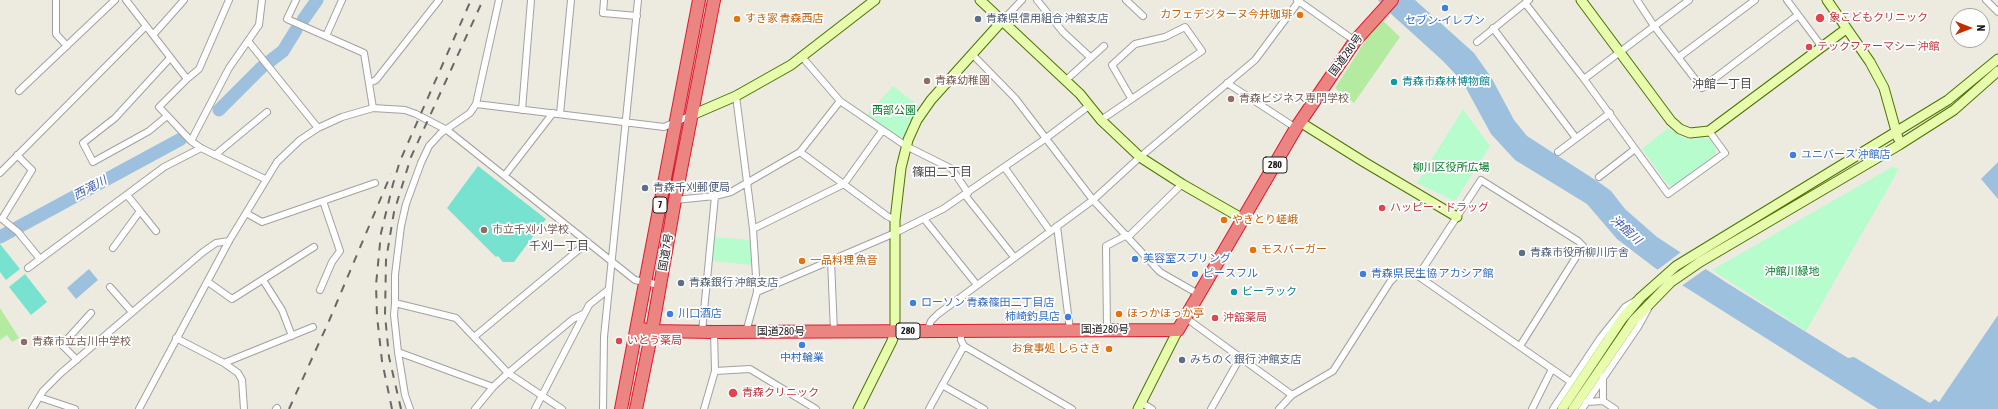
<!DOCTYPE html>
<html>
<head>
<meta charset="utf-8">
<style>
  body { margin:0 }
  #map { position:relative; width:1998px; height:409px; overflow:hidden; background:#edebdf; font-family:"Asap Condensed",sans-serif }
  canvas { display:block }
  .north { position:absolute; left:1950px; top:8px; width:40px; height:40px; box-sizing:border-box; background:#fff; border:1px solid #a3a3a3; border-radius:50%; rotate:90deg; font-size:11px; font-weight:700; line-height:16px; text-align:center; color:#1a1a1a }
  .north::after { content:''; display:block; margin:auto; width:14px; height:18px; background:#c52c00; clip-path:polygon(50% 0,100% 100%,50% 72%,0 100%) }
</style>
</head>
<body>
<div id="map">
<canvas width="1998" height="409"></canvas>
<div class="north">N</div>
</div>
<script>
const c = document.querySelector('canvas').getContext('2d');
c.lineJoin = 'round';
function paint(path, color) { c.fillStyle = color; c.fill(path, 'evenodd'); }
const shape = rows => new Path2D(rows.map(r => 'M' + r).join(''));
function stroke(path, color, width, dash) { c.strokeStyle = color; c.lineWidth = width; c.lineCap = dash ? 'butt' : 'round'; c.setLineDash(dash || []); c.stroke(path); }
function label(font, color, halo, rows, align = 'center') {
  c.font = font + ' "Asap Condensed","Noto Sans JP",sans-serif'; c.lineWidth = 3.5; c.setLineDash([]); c.textBaseline = 'middle'; c.strokeStyle = halo; c.fillStyle = color; for (const [text, x, y, turn = 0] of rows) {
    c.save(); c.translate(x, y); c.rotate((+turn || 0) * Math.PI / 180); c.textAlign = isNaN(turn) ? turn : align; if (halo) c.strokeText(text, 0, 0); c.fillText(text, 0, 0); c.restore();
  }
}
paint(shape([
  [1380,18,1400,37,1354,103,1335,88],
  [0,308,19,338,12,342,7,335,0,340]
]), '#b4eba1');
paint(shape([
  [893,86,919,106,909,123,904,138,893,134,867,115],
  [1463,109,1490,146,1456,200,1452,200,1417,183],
  [1668,128,1680,136,1689,139,1707,138,1712,141,1716,149,1716,154,1673,186,1668,185,1642,149],
  [1892,167,1899,169,1806,331,1712,270],
  [715,237,751,240,752,265,713,261]
]), '#b7fccc');
paint(shape([
  [478,166,546,219,514,262,503,262,498,256,496,257,447,208],
  [0,244,20,269,6,280,0,272],
  [25,274,47,302,31,315,9,287]
]), '#77e2d0');
paint(shape([
  [1378,0,1415,0,1474,53,1491,77,1514,120,1527,136,1600,183,1611,191,1625,209,1657,237,1727,283,1848,358,1854,357,1930,403,1935,399,1939,402,1998,315,1998,409,1878,409,1655,268,1617,239,1587,204,1515,160,1491,134,1466,88,1459,78,1443,61,1390,13],
  [1998,162,1998,199,1981,179],
  [89,269,98,280,76,299,67,288]
]), '#9cc0de');
paint(shape([
  [1681,252,1707,268,1680,287,1656,271]
]), '#edebdf');
stroke(shape([
  [303,20,317,0],
  [270,61,283,51,296,30],
  [219,110,262,67],
  [0,237,181,139]
]), '#9cc0de', 13);
const street = shape([
  [56,0,56,34,67,46],
  [126,0,187,79,159,107,191,141,201,148,265,179],
  [604,0,603,13,637,16],
  [1037,0,1063,32,1090,57],
  [1126,0,1143,16],
  [1297,0,1355,41],
  [1637,0,1654,26,1702,88,1798,15],
  [1787,0,1822,47],
  [1986,0,1998,12],
  [1525,3,1584,79,1668,194,1725,153,1709,131],
  [1002,21,1022,0],
  [1493,28,1576,138],
  [153,35,184,0],
  [326,36,342,0],
  [248,41,318,128],
  [1477,42,1529,0],
  [972,54,1015,98,1093,200,1160,272,1200,295],
  [1679,57,1755,0],
  [803,58,840,101,906,146,952,169,968,193],
  [187,79,199,69,229,0],
  [1584,79,1689,0],
  [1066,80,1104,46],
  [369,83,376,80,439,0],
  [1227,83,1296,128],
  [19,91,115,0],
  [736,96,753,229,757,292,746,332],
  [476,104,499,0],
  [373,108,405,110,416,114,447,130,635,280,660,285],
  [522,110,531,0],
  [560,114,571,0],
  [167,116,149,131,93,162,83,143,115,118,170,58],
  [1101,120,1202,51,1185,27,1165,37,1135,44,1112,65,1131,98],
  [191,141,229,68,259,25,262,0],
  [800,152,887,216,895,220],
  [1558,152,1610,113],
  [17,155,32,170,2,219,18,232,40,259],
  [215,155,267,112],
  [1005,168,1050,231],
  [0,173,146,26],
  [505,175,553,113],
  [1599,177,1635,149],
  [965,195,1014,257],
  [675,200,715,196,731,192,800,152,840,101],
  [140,211,156,231],
  [246,213,262,222,375,183],
  [925,220,977,285],
  [1057,226,1070,330],
  [753,229,844,184,882,131],
  [1128,237,1182,184],
  [113,248,140,211,127,195],
  [831,260,834,332],
  [28,268,164,167,201,148],
  [1418,276,1481,180,1578,241,1583,246,1520,346],
  [263,280,282,310,292,336],
  [208,282,232,299,314,247],
  [110,287,132,312],
  [320,290,332,262,340,251,323,201],
  [757,292,895,233,943,209,1045,139,1090,105],
  [395,303,395,275,401,226,406,204,421,163,429,146,441,133,470,113,476,104,664,127,692,115],
  [1186,318,1292,395],
  [961,330,961,340,964,346,1072,409],
  [1107,330,1106,246,1127,235],
  [927,331,931,321,938,314,1093,200,1140,157,1255,60,1299,1],
  [702,332,715,196],
  [474,337,588,242],
  [176,338,224,363,313,327],
  [58,341,77,360],
  [62,345,91,313],
  [398,352,394,315,395,303,456,318,508,373,562,409],
  [224,363,238,373,242,380,244,409],
  [715,371,750,369,816,409],
  [942,385,984,409],
  [39,397,75,409],
  [1603,401,1615,409],
  [1586,402,1603,401,1603,376],
  [1142,403,1152,409],
  [32,409,43,391,61,373,203,252,216,243,229,241],
  [139,409,229,241,277,162,300,140,318,128,342,117,373,108,364,53,287,19,296,0],
  [276,409,277,408],
  [410,409,405,395,398,352,493,387],
  [475,409,493,387,508,373,573,319,583,314],
  [535,409,589,305,609,289],
  [603,409,604,337,638,0],
  [704,409,715,371,714,332],
  [929,409,964,346],
  [1211,409,1240,358],
  [1279,409,1292,395,1333,371,1390,282,1397,275,1404,273,1418,276,1571,382],
  [1532,409,1552,369],
  [1553,409,1601,337,1625,307,1635,301],
  [1582,409,1638,327,1648,309]
]);
const secondary = shape([
  [980,0,1080,94,1101,120,1140,157,1182,184,1243,219],
  [1581,0,1671,121,1680,129,1690,133,1709,131,1846,29],
  [1827,0,1870,62,1884,88,1898,138],
  [692,115,736,96,791,65,875,0],
  [1300,122,1364,162,1457,217],
  [858,409,892,341,895,332,895,220,901,168,908,140,917,120,931,100,1002,21],
  [1138,409,1178,330],
  [1562,409,1622,319,1640,298,1676,266,1948,100,1998,59],
  [1573,409,1633,321,1671,282,1700,262,1899,145,1954,110,1998,71]
]);
const highway = shape([
  [638,328,652,331,714,332,1178,330,1296,128,1355,41,1392,0],
  [621,409,699,0],
  [636,409,652,331,675,200,714,0]
]);
stroke(street, '#a1a1a1', 8);
stroke(secondary, '#4d7300', 11);
stroke(highway, '#dd1a31', 14);
stroke(street, '#fff', 6);
stroke(secondary, '#e7fcad', 9);
stroke(highway, '#ea8581', 12);
stroke(shape([
  [289,409,329,321,391,174],
  [392,409,382,361,377,316,376,285,381,233,393,184,400,161,471,0],
  [401,409,389,357,385,315,386,260,394,212,411,157,483,0]
]), '#686868', 2, [8, 8]);
for (const [x, y, r, color] of [
  [1445,8,4,"#3f7fe0"],
  [1300,15,4,"#e8710a"],
  [1820,18,5,"#e0444e"],
  [737,19,4,"#e8710a"],
  [978,19,4,"#5c6f8a"],
  [1809,47,4,"#e0444e"],
  [927,81,4,"#8d6e63"],
  [1394,82,4,"#0f9aa8"],
  [1231,99,4,"#8d6e63"],
  [1793,155,4,"#3f7fe0"],
  [645,188,4,"#5c6f8a"],
  [1382,208,4,"#e0444e"],
  [1224,220,4,"#e8710a"],
  [484,230,4,"#8d6e63"],
  [1253,250,4,"#e8710a"],
  [1522,253,4,"#5c6f8a"],
  [1135,259,4,"#3f7fe0"],
  [802,261,4,"#e8710a"],
  [1195,274,4,"#3f7fe0"],
  [1363,274,4,"#3f7fe0"],
  [681,283,4,"#5c6f8a"],
  [1234,292,4,"#0f9aa8"],
  [913,303,4,"#3f7fe0"],
  [670,314,4,"#3f7fe0"],
  [1119,314,4,"#e8710a"],
  [1068,317,4,"#3f7fe0"],
  [1215,318,4,"#e0444e"],
  [619,341,4,"#e0444e"],
  [24,342,4,"#8d6e63"],
  [802,345,4,"#3f7fe0"],
  [1109,349,4,"#e8710a"],
  [1182,360,4,"#5c6f8a"],
  [733,393,5,"#e0444e"]
]) { const dot = new Path2D(); dot.arc(x, y, r, 0, 2 * Math.PI); c.fillStyle = color; c.fill(dot); stroke(dot, '#fff', 1.5); }
for (const [x, y, w] of [
  [1275,165,24],
  [660,205,14],
  [908,331,24]
]) { const box = new Path2D(); box.roundRect(x - w / 2, y - 8, w, 16, 3); c.fillStyle = '#fff'; c.fill(box); stroke(box, '#1a1a1a', 1); }
label('bold 10px', '#1a1a1a', null, [
  ["280",1275,165],
  ["7",660,205],
  ["280",908,331]
]);
label('11px', '#c56008', '#fff', [
  ["カフェデジターヌ今井珈琲",1292,15,"right"],
  ["すき家 青森西店",745,19],
  ["やきとり嵯峨",1232,220],
  ["モスバーガー",1261,250],
  ["一品料理 魚音",810,261],
  ["ほっかほっか亭",1127,314],
  ["お食事処 しらさき",1101,349,"right"]
], 'left');
label('11px', '#be3a42', '#fff', [
  ["象こどもクリニック",1829,18],
  ["テックファーマシー 沖館",1817,47],
  ["ハッピー・ドラッグ",1390,208],
  ["沖舘薬局",1223,318],
  ["いとう薬局",627,341],
  ["青森クリニック",742,393]
], 'left');
label('11px', '#4e5e75', '#fff', [
  ["青森県信用組合 沖舘支店",986,19],
  ["青森千刈郵便局",653,188],
  ["青森市役所柳川庁舎",1530,253],
  ["青森銀行 沖館支店",689,283],
  ["みちのく銀行 沖館支店",1190,360]
], 'left');
label('11px', '#366cbe', '#fff', [
  ["セブン-イレブン",1445,21,"center"],
  ["ユニバース 沖館店",1801,155],
  ["美容室スプリング",1143,259],
  ["ピースフル",1203,274],
  ["青森県民生協 アカシア館",1371,274],
  ["ローソン 青森篠田二丁目店",921,303],
  ["川口酒店",678,314],
  ["柿崎釣具店",1060,317,"right"],
  ["中村輪業",802,358,"center"]
], 'left');
label('11px', '#1a1a1a', '#fff', [
  ["国道280号",1346,55,-54],
  ["国道7号",666,252,-80],
  ["国道280号",1105,330],
  ["国道280号",781,332]
]);
label('11px', '#785e54', '#fff', [
  ["青森幼稚園",935,81],
  ["青森ビジネス専門学校",1239,99],
  ["市立千刈小学校",492,230],
  ["青森市立古川中学校",32,342]
], 'left');
label('11px', '#0d838f', '#fff', [
  ["青森市森林博物館",1402,82],
  ["ビーラック",1242,292]
], 'left');
label('11px', '#057b2a', '#fff', [
  ["西部公園",894,111],
  ["柳川区役所広場",1451,168],
  ["沖館川緑地",1792,272]
]);
label('12px', '#4d4d4d', '#fff', [
  ["沖館一丁目",1722,84],
  ["篠田二丁目",942,172],
  ["千刈一丁目",559,246]
]);
label('italic 12px', '#4361ae', '#fff', [
  ["西滝川",90,188,-28],
  ["沖館川",1626,230,42]
]);
</script>
</body>
</html>
